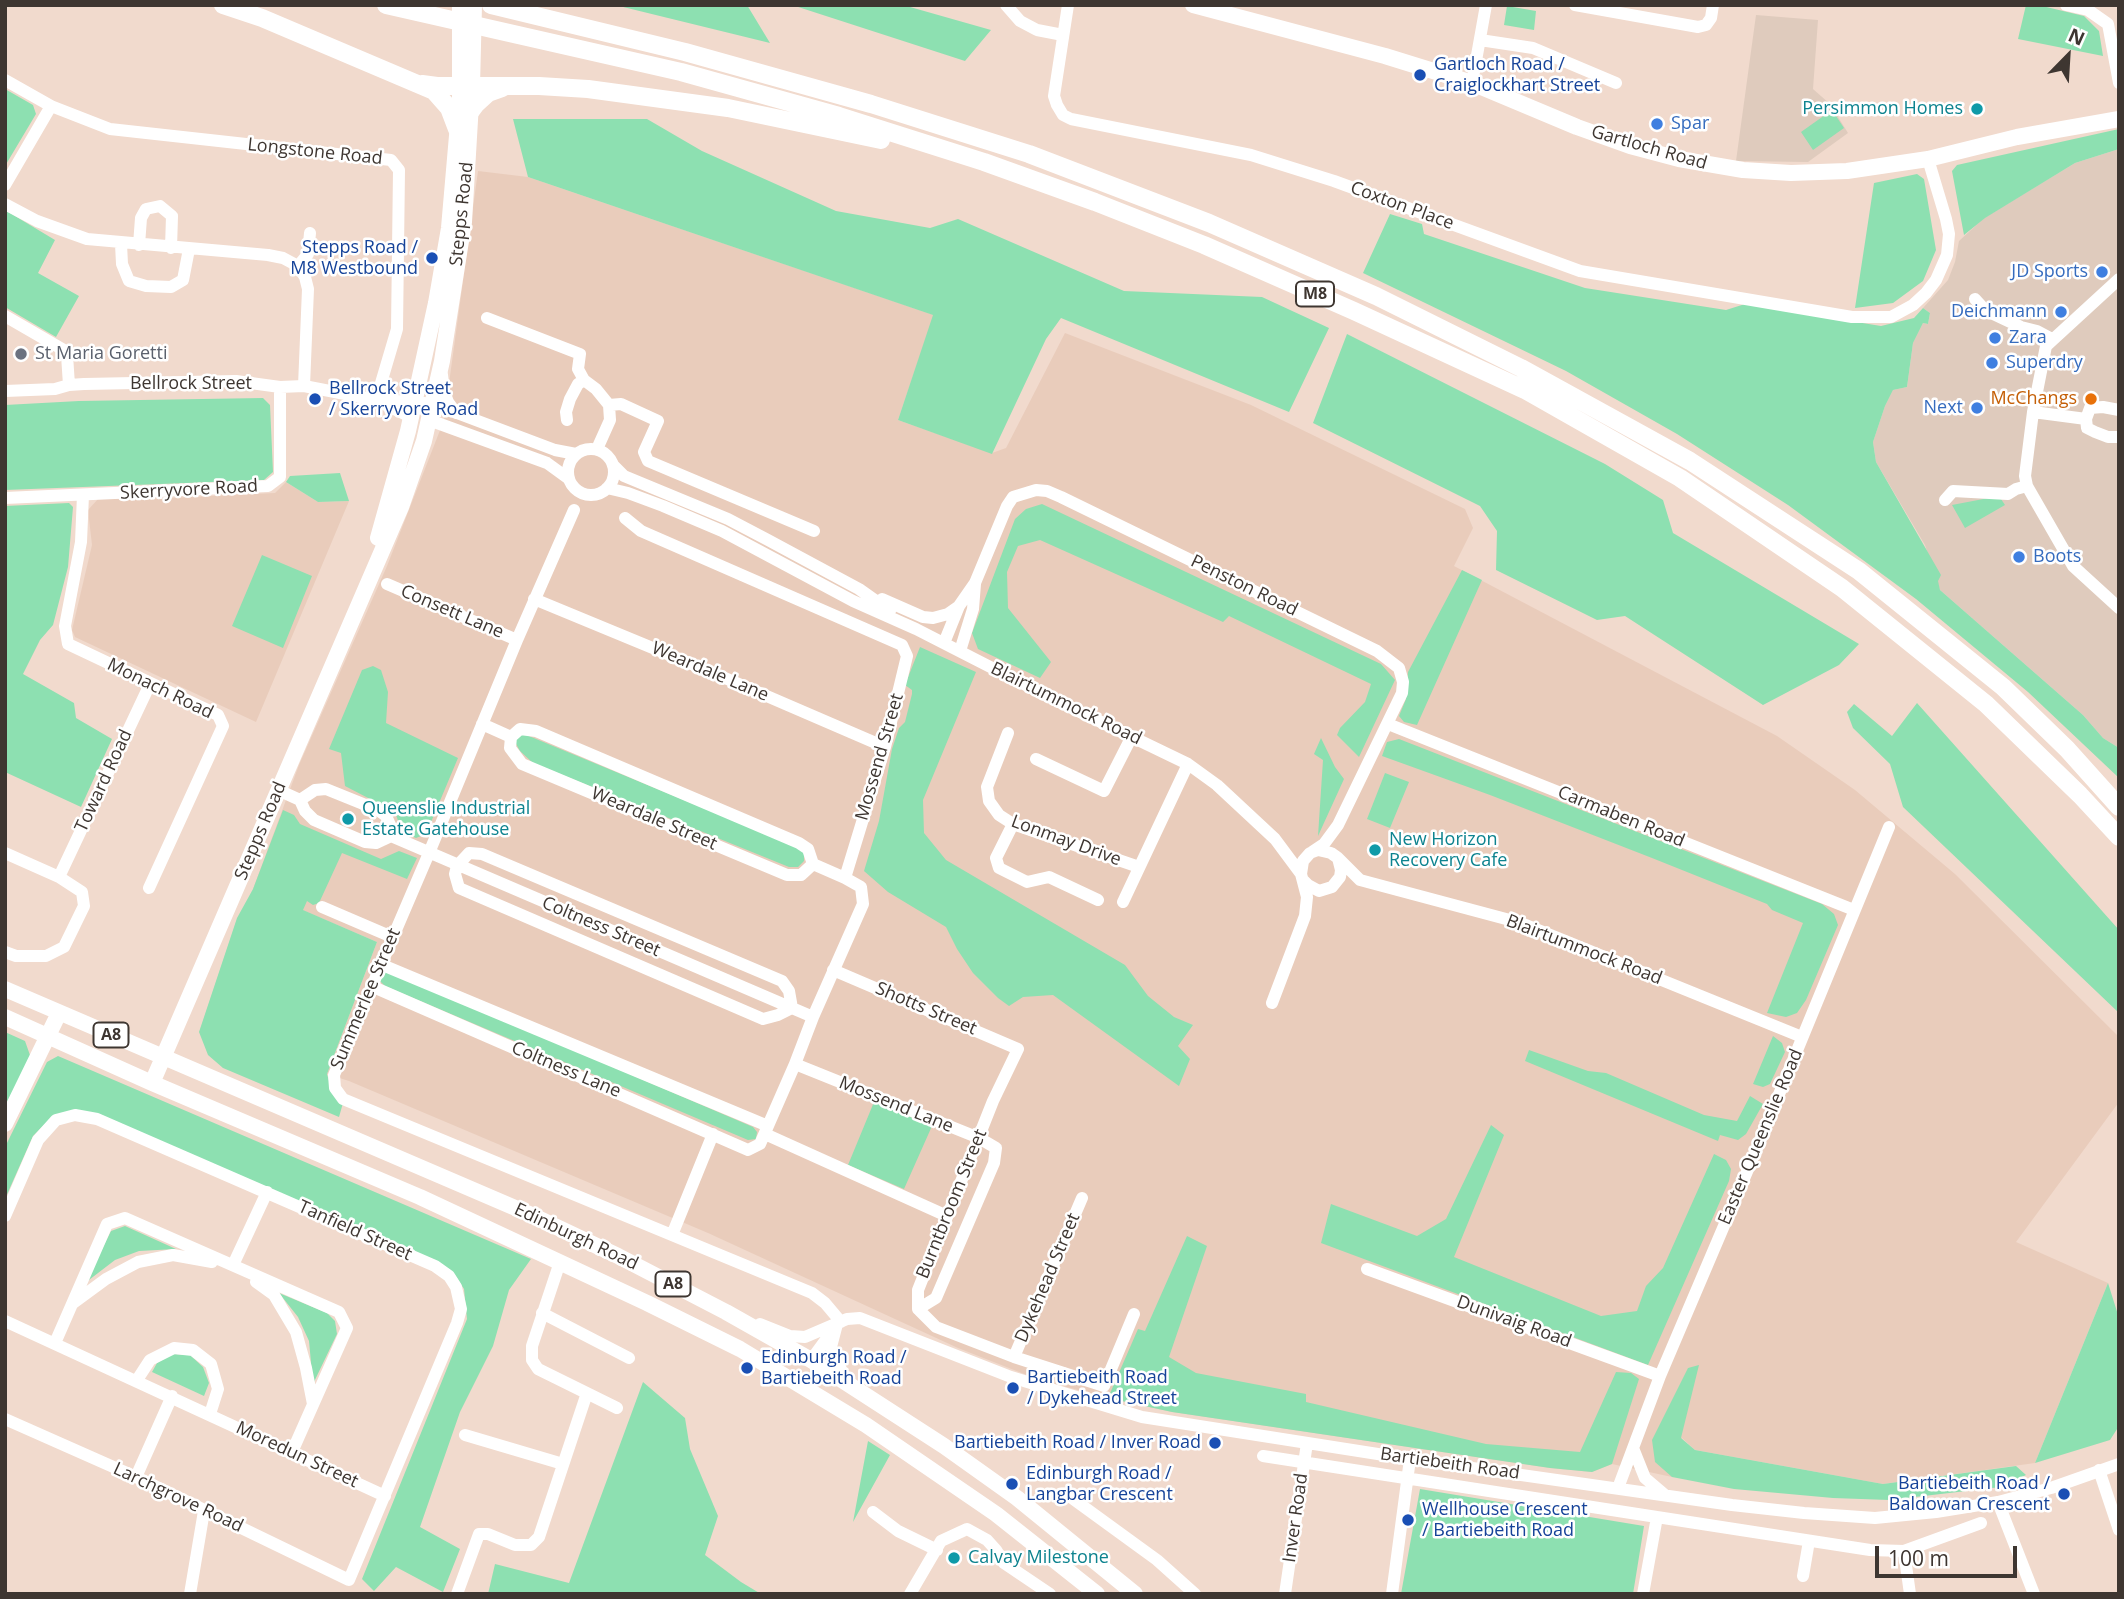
<!DOCTYPE html>
<html>
<head>
<meta charset="utf-8">
<style>
  body { margin:0 }
  #map { position:relative; width:2124px; height:1599px; overflow:hidden; background:#f1dacd; font-family:"Open Sans",sans-serif }
  canvas { display:block }
  .frame { position:absolute; inset:0; border:7px solid #3e3631; pointer-events:none }
  .north { position:absolute; left:2033px; top:21px; width:70px; height:70px; -webkit-text-stroke:5px #fff; paint-order:stroke; rotate:24deg; font-size:19px; font-weight:700; line-height:28px; text-align:center; color:#3e3631 }
  .north::after { content:''; display:block; margin:auto; width:24px; height:32px; background:#3e3631; clip-path:polygon(50% 0,100% 100%,50% 72%,0 100%) }
  .scale { position:absolute; left:1875px; top:1546px; width:142px; height:32px; box-sizing:border-box; border:4px solid #3e3631; border-top:0; padding-left:9px; font-size:21px; line-height:24px; white-space:nowrap; color:#3e3631; -webkit-text-stroke:5px #fff; paint-order:stroke }
</style>
</head>
<body>
<div id="map">
<canvas width="2124" height="1599"></canvas>
<div class="frame"></div>
<div class="north">N</div>
<div class="scale">100 m</div>
</div>
<script>
const c = document.querySelector('canvas').getContext('2d');
c.lineJoin = 'round';
function paint(path, color) { c.fillStyle = color; c.fill(path, 'evenodd'); }
const shape = rows => new Path2D(rows.map(r => 'M' + r).join(''));
function stroke(path, color, width, dash) { c.strokeStyle = color; c.lineWidth = width; c.lineCap = dash ? 'butt' : 'round'; c.setLineDash(dash || []); c.stroke(path); }
function label(font, color, halo, rows, align = 'center') {
  c.font = font + ' "Open Sans",sans-serif'; c.lineWidth = 5; c.setLineDash([]); c.textBaseline = 'middle'; c.strokeStyle = halo; c.fillStyle = color; for (const [text, x, y, turn = 0] of rows) {
    c.save(); c.translate(x, y); c.rotate((+turn || 0) * Math.PI / 180); c.textAlign = isNaN(turn) ? turn : align; if (halo) c.strokeText(text, 0, 0); c.fillText(text, 0, 0); c.restore();
  }
}
paint(shape([
  [1756,15,1818,20,1813,89,1830,104,1848,133,1808,162,1736,161],
  [2119,149,2119,748,2103,738,2083,715,1940,590,1925,545,1876,462,1873,442,1885,406,1893,390,1907,387,1913,343,1923,323,1928,324,1930,313,1923,308,1948,280,1955,262,1959,241,1984,218,2075,163]
]), '#dfcbbd');
paint(shape([
  [478,171,528,177,934,315,898,420,992,453,1006,448,1065,333,1251,405,1465,509,1473,528,1454,566,1777,736,1855,790,1955,874,2119,1037,2119,1102,2016,1242,2108,1283,2035,1463,1883,1484,1695,1450,1682,1438,1672,1477,1612,1464,1592,1472,1550,1468,1172,1412,1108,1398,1037,1379,958,1348,708,1233,349,1081,327,1074,377,942,253,889,299,765,387,566,444,420],
  [286,482,318,502,349,501,256,722,75,637,72,630,92,545,88,510,98,499,148,499,275,493]
]), '#e9ccbb');
paint(shape([
  [615,5,747,5,770,43],
  [792,5,903,5,991,30,965,61],
  [2026,5,2038,5,2084,16,2099,31,2103,56,2018,39],
  [1507,6,1536,11,1534,30,1504,25],
  [5,89,33,105,36,114,5,166],
  [1832,110,1844,128,1813,150,1801,132],
  [513,119,647,119,702,151,836,211,930,228,958,219,1124,291,1262,297,1329,328,1289,412,1061,318,1046,339,992,454,898,420,933,315,528,177],
  [2119,129,2119,149,2075,163,1985,218,1964,235,1952,171,1957,165],
  [1917,174,1924,179,1936,250,1923,281,1893,303,1855,308,1874,183],
  [5,210,55,240,38,273,79,296,56,337,5,307],
  [1390,214,1422,224,1424,234,1585,288,1726,310,1745,304,1881,326,1914,318,1923,308,1930,313,1928,324,1923,323,1913,343,1907,387,1893,390,1885,406,1873,442,1876,462,1941,575,1938,581,1940,590,2083,715,2103,738,2119,748,2119,778,2028,692,1916,599,1788,505,1677,434,1566,371,1363,273],
  [1347,334,1605,464,1663,500,1673,533,1859,644,1839,665,1763,705,1625,616,1597,620,1496,570,1497,531,1480,506,1313,423],
  [263,398,270,405,273,472,264,480,5,490,5,405,79,401],
  [340,473,349,501,318,502,286,482,290,476],
  [1999,496,2005,505,1965,528,1952,505],
  [69,503,73,507,68,567,53,625,40,640,23,674,74,703,76,718,112,739,81,807,5,772,5,506],
  [1042,504,1381,664,1395,680,1359,757,1337,735,1340,728,1365,702,1371,684,1229,616,1223,622,1040,540,1018,546,1007,572,1008,608,1051,662,1040,678,978,649,972,633,1015,519,1026,509],
  [262,555,312,576,283,648,232,626],
  [1462,570,1482,580,1417,725,1404,722,1399,716,1406,699,1408,672],
  [920,647,976,672,923,800,924,833,946,860,1125,965,1148,996,1174,1017,1193,1025,1178,1046,1190,1059,1179,1086,1053,995,1023,997,1009,1006,998,998,973,973,957,949,946,927,888,892,864,871,879,821,892,749,899,728,905,722,912,694,912,690,905,685],
  [373,666,381,670,388,692,386,723,458,758,426,834,416,838,402,832,395,812,345,786,341,753,329,749,362,670],
  [1917,703,2119,930,2119,1013,1903,807,1890,764,1853,728,1847,712,1854,704,1892,736],
  [524,734,800,848,804,853,804,861,798,867,789,867,533,763,520,751,515,742,517,735],
  [1321,738,1335,767,1344,779,1318,836,1323,760,1314,754],
  [1399,739,1822,904,1834,914,1838,925,1806,1000,1797,1013,1786,1017,1767,1013,1803,923,1772,910,1767,904,1652,858,1490,795,1382,756,1387,742],
  [1385,773,1409,782,1390,828,1367,819],
  [283,810,294,815,300,824,381,859,399,851,417,858,407,879,342,853,319,903,313,905,307,901,303,910,377,942,327,1074,333,1094,343,1103,339,1117,223,1068,208,1055,199,1032,237,918,253,889],
  [389,971,753,1127,757,1132,756,1139,748,1140,385,986,379,980,383,972],
  [5,1032,25,1041,31,1058,5,1110],
  [1773,1036,1782,1043,1785,1052,1770,1084,1763,1087,1753,1084],
  [1529,1050,1588,1071,1606,1073,1704,1115,1737,1121,1750,1096,1763,1104,1746,1134,1738,1140,1720,1135,1718,1141,1525,1061],
  [58,1056,531,1259,509,1290,493,1346,460,1412,420,1527,460,1549,443,1592,396,1567,374,1591,362,1579,467,1319,464,1289,453,1272,99,1114,52,1117,33,1136,5,1199,5,1147,47,1062],
  [874,1102,932,1126,904,1189,848,1165],
  [1491,1125,1504,1135,1454,1257,1601,1316,1637,1311,1646,1286,1663,1268,1714,1154,1726,1160,1731,1169,1729,1181,1648,1365,1321,1243,1331,1204,1417,1236,1446,1219],
  [125,1226,176,1249,139,1251,115,1260,85,1283,111,1231],
  [1187,1236,1207,1246,1169,1357,1196,1373,1306,1394,1306,1402,1486,1444,1580,1452,1616,1372,1631,1373,1639,1379,1612,1464,1592,1472,1550,1468,1172,1412,1108,1398,1138,1329,1145,1331],
  [2108,1283,2119,1318,2119,1426,2110,1440,2035,1463],
  [279,1293,327,1313,335,1321,337,1334,313,1384,309,1341,298,1317],
  [172,1354,190,1355,203,1367,209,1383,204,1396,152,1372,157,1363],
  [1699,1365,1681,1438,1695,1450,1883,1484,2016,1466,2026,1475,2001,1487,1889,1500,1833,1498,1734,1489,1672,1477,1655,1462,1652,1440,1688,1368],
  [643,1382,685,1418,690,1449,718,1516,705,1555,741,1582,761,1594,488,1594,495,1564,569,1583],
  [868,1441,890,1455,853,1522],
  [1420,1489,1644,1526,1633,1594,1401,1594]
]), '#8de0b1');
stroke(shape([
  [1006,5,1020,21,1037,30,1063,35],
  [1068,5,1054,96,1057,105,1063,115,1071,119,1251,155,1334,181,1580,271,1852,317,1891,317,1913,305,1926,293,1936,280,1947,255,1949,234,1946,219,1928,159],
  [1575,5,1698,27,1706,25,1711,18,1713,5],
  [2066,5,2088,10,2108,24,2119,83],
  [1480,40,1533,48,1616,83],
  [5,80,51,106,110,129,391,160,399,170,397,329,376,400],
  [1472,83,1486,5],
  [5,185,51,106],
  [5,204,37,221,87,239,268,255,283,258,298,266,305,277,308,289,304,386],
  [121,244,122,264,129,281,146,286,171,287,183,280,189,249],
  [139,245,141,218,146,209,160,206,172,216,171,248],
  [298,266,308,254,310,233],
  [2119,279,2046,346,2033,412,2025,476,2027,486,2073,566,2119,608],
  [1975,299,1985,310,2021,327,2037,331,2052,339],
  [5,316,62,349,67,355,69,385],
  [487,318,580,354,578,369,584,380,596,389,609,405,610,420,597,449],
  [442,375,444,391,448,402,456,413],
  [5,391,55,389,69,385,84,384,236,381,280,387,304,386,376,400,414,402,433,404,555,450,576,454],
  [380,402,411,417],
  [609,405,621,404,658,421,644,452,648,461,814,531],
  [2033,412,2086,419,2090,408,2103,407,2119,410],
  [2086,419,2087,428,2095,432,2108,437,2119,437],
  [429,420,547,463,569,479],
  [567,420,566,412,570,399,578,384,584,380],
  '568 472a23 23 0 1 1 46 0a23 23 0 1 1-46 0Z',
  [613,465,624,476,728,519,768,540,859,589,890,611],
  [607,488,628,493,663,506,722,531,853,601,916,629,1047,696,1188,764,1217,785,1275,839,1301,874],
  [83,495,81,542,65,626,68,644,218,715,223,726,149,888],
  [5,498,268,486,280,477,280,387],
  [1945,500,1953,491,2008,494,2016,489,2027,486],
  [574,510,517,640,429,853,334,1075,335,1088,343,1099,812,1293,825,1303,841,1322],
  [387,584,517,640],
  [534,599,718,675,885,747],
  [882,599,923,617,933,618,948,614,958,607],
  [944,643,959,606,975,583,1007,506,1013,497,1036,490,1047,491,1061,497,1377,651,1399,668,1403,682,1402,693,1338,825,1324,844,1312,852],
  [960,651,973,609,975,584],
  [482,724,511,737,520,729,536,731,799,843,808,849,813,864,845,878],
  [1388,724,1854,910],
  [1008,733,987,787,989,801,999,815,1013,824,1139,867],
  [511,737,510,748,522,764,787,875,801,875,813,864],
  [1036,759,1104,791,1132,736],
  [278,790,300,800,305,811,314,820,365,842,376,843,391,836],
  [300,800,315,790,326,789,378,810,386,816,391,827,391,836],
  [1013,824,996,858,999,868,1027,882,1049,877,1098,900],
  [391,836,813,1017],
  [5,853,59,877,82,892,84,906,64,947,46,956,16,956,5,952],
  [469,853,482,854,782,981,789,991,792,1008,778,1015,763,1019,459,888,455,874,457,866,469,853],
  [1338,858,1360,880,1521,923,1802,1037],
  [59,877,150,684],
  [1123,902,1188,764],
  [322,907,392,937],
  [380,964,768,1126],
  [833,970,1018,1049,993,1101,918,1290,918,1309],
  [371,986,748,1150,760,1144,795,1064,813,1017,863,904,861,887,845,878,885,747,907,656,902,645,641,531,625,518],
  [1272,1003,1305,916,1307,897,1301,874,1303,861,1310,853,1318,850,1331,853,1338,858,1341,870,1340,877,1332,887,1319,891,1308,885,1303,880],
  [795,1064,979,1138,996,1148,994,1163,936,1298,918,1309],
  [765,1134,947,1216],
  [5,1216,38,1140,56,1120,75,1115,97,1119,435,1266,449,1276,456,1287,461,1309,457,1323,349,1580,136,1477,5,1419],
  [672,1235,713,1134],
  [560,1262,532,1346,532,1360,538,1369,617,1408],
  [233,1265,267,1192],
  [1367,1269,1660,1376],
  [256,1282,274,1295,296,1332,306,1368,313,1404],
  [72,1304,106,1279,138,1262,173,1255,212,1262],
  [918,1309,936,1327,1014,1357,1104,1386,1134,1314],
  [542,1313,629,1358],
  [5,1321,385,1496],
  [760,1324,790,1336,805,1337,847,1319,860,1318,1011,1377,1142,1417,1416,1460,1732,1505,1804,1513,1875,1518,1936,1512,1998,1502,2051,1488,2119,1464],
  [837,1324,831,1347,847,1383],
  [55,1343,107,1224,125,1218,339,1312,347,1328,292,1452],
  [1014,1357,1082,1198],
  [811,1360,833,1330],
  [137,1380,150,1360,174,1348,193,1350,211,1364,218,1389,210,1414],
  [465,1435,563,1464],
  [1633,1448,1645,1478,1665,1495],
  [1263,1456,1870,1550,1904,1551,1981,1523],
  [2099,1470,2119,1530],
  [136,1477,172,1396],
  [1618,1488,1660,1376,1752,1160,1889,827],
  [1069,1496,1157,1560,1195,1594],
  [1998,1502,2034,1594],
  [873,1512,898,1531,937,1550],
  [1904,1551,1910,1594],
  [1803,1576,1809,1541],
  [190,1594,204,1511],
  [457,1594,479,1534,488,1534,515,1545,531,1545,539,1537,587,1393],
  [910,1594,941,1541,967,1529,987,1540,996,1550,1004,1563,1050,1594],
  [1285,1594,1307,1443],
  [1392,1594,1410,1459],
  [1643,1594,1657,1517]
]), '#fff', 12);
stroke(shape([
  [1193,5,1385,56,1472,83,1577,127,1630,146,1679,159,1743,170,1791,173,1847,171,1928,159,2017,137,2119,119],
  [378,538,408,431,436,303,449,228,460,101,460,5],
  [5,989,527,1213,618,1256,726,1312,811,1360,944,1446,1017,1498,1135,1594],
  [5,1017,152,1083,420,1197,647,1303,740,1349,866,1425,996,1514,1097,1594],
  [152,1083,401,507,424,441,442,361,464,222,472,86,474,5],
  [5,1124,59,1013]
]), '#fff', 16);
stroke(shape([
  [223,5,262,18,434,91,449,108,457,129],
  [386,5,681,72,839,116,984,162,1095,202,1204,245,1354,311,1525,390,1680,478,1842,588,1986,704,2080,795,2119,837],
  [491,5,685,52,871,104,1029,154,1209,223,1376,296,1521,368,1690,461,1859,571,2003,687,2067,749,2119,807],
  [422,84,437,86,539,86,588,89,728,108,881,140],
  [470,112,476,104,488,93,502,88]
]), '#fff', 18);
for (const [x, y, r, color] of [
  [1420,75,7,"#1a4fb4"],
  [1977,109,7,"#0f9aa8"],
  [1657,124,7,"#3f7fe0"],
  [432,258,7,"#1a4fb4"],
  [2102,272,7,"#3f7fe0"],
  [2061,312,7,"#3f7fe0"],
  [1995,338,7,"#3f7fe0"],
  [21,354,7,"#6b7280"],
  [1992,363,7,"#3f7fe0"],
  [315,399,7,"#1a4fb4"],
  [2091,399,7,"#e8710a"],
  [1977,408,7,"#3f7fe0"],
  [2019,557,7,"#3f7fe0"],
  [348,819,7,"#0f9aa8"],
  [1375,850,7,"#0f9aa8"],
  [747,1368,7,"#1a4fb4"],
  [1013,1388,7,"#1a4fb4"],
  [1215,1443,7,"#1a4fb4"],
  [1012,1484,7,"#1a4fb4"],
  [2064,1494,7,"#1a4fb4"],
  [1408,1520,7,"#1a4fb4"],
  [954,1558,7,"#0f9aa8"]
]) { const dot = new Path2D(); dot.arc(x, y, r, 0, 2 * Math.PI); c.fillStyle = color; c.fill(dot); stroke(dot, '#fff', 2.5); }
for (const [x, y, w] of [
  [1315,294,38],
  [111,1035,35],
  [673,1284,35]
]) { const box = new Path2D(); box.roundRect(x - w / 2, y - 12.5, w, 25, 5); c.fillStyle = '#fff'; c.fill(box); stroke(box, '#3e3631', 2); }
label('bold 16px', '#3e3631', null, [
  ["M8",1315,294],
  ["A8",111,1035],
  ["A8",673,1284]
]);
label('18px', '#164399', '#fff', [
  ["Gartloch Road /",1434,65],
  ["Craiglockhart Street",1434,86],
  ["Stepps Road /",418,248,"right"],
  ["M8 Westbound",418,269,"right"],
  ["Bellrock Street",329,389],
  ["/ Skerryvore Road",329,410],
  ["Edinburgh Road /",761,1358],
  ["Bartiebeith Road",761,1379],
  ["Bartiebeith Road",1027,1378],
  ["/ Dykehead Street",1027,1399],
  ["Bartiebeith Road / Inver Road",1201,1443,"right"],
  ["Edinburgh Road /",1026,1474],
  ["Langbar Crescent",1026,1495],
  ["Bartiebeith Road /",2050,1484,"right"],
  ["Baldowan Crescent",2050,1505,"right"],
  ["Wellhouse Crescent",1422,1510],
  ["/ Bartiebeith Road",1422,1531]
], 'left');
label('18px', '#0d838f', '#fff', [
  ["Persimmon Homes",1963,109,"right"],
  ["Queenslie Industrial",362,809],
  ["Estate Gatehouse",362,830],
  ["New Horizon",1389,840],
  ["Recovery Cafe",1389,861],
  ["Calvay Milestone",968,1558]
], 'left');
label('18px', '#366cbe', '#fff', [
  ["Spar",1671,124],
  ["JD Sports",2088,272,"right"],
  ["Deichmann",2047,312,"right"],
  ["Zara",2009,338],
  ["Superdry",2006,363],
  ["Next",1963,408,"right"],
  ["Boots",2033,557]
], 'left');
label('18px', '#3e3631', '#fff', [
  ["Gartloch Road",1649,148,16],
  ["Longstone Road",315,152,6],
  ["Coxton Place",1402,206,20],
  ["Stepps Road",462,214,-84],
  ["Bellrock Street",191,384],
  ["Skerryvore Road",189,490,-3],
  ["Penston Road",1244,586,26],
  ["Consett Lane",452,612,23],
  ["Weardale Lane",710,672,23],
  ["Monach Road",160,689,26],
  ["Blairtummock Road",1066,704,26],
  ["Mossend Street",880,757,-74],
  ["Toward Road",104,781,-65],
  ["Carmaben Road",1621,817,22],
  ["Weardale Street",654,819,23],
  ["Stepps Road",261,831,-67],
  ["Lonmay Drive",1066,841,20],
  ["Coltness Street",601,927,23],
  ["Blairtummock Road",1584,950,21],
  ["Summerlee Street",366,999,-67],
  ["Shotts Street",926,1009,23],
  ["Coltness Lane",566,1070,23],
  ["Mossend Lane",896,1105,22],
  ["Easter Queenslie Road",1761,1137,-67],
  ["Burntbroom Street",952,1204,-68],
  ["Tanfield Street",355,1231,24],
  ["Edinburgh Road",576,1237,25],
  ["Dykehead Street",1048,1278,-67],
  ["Dunivaig Road",1514,1322,20],
  ["Moredun Street",297,1455,25],
  ["Bartiebeith Road",1450,1464,8],
  ["Larchgrove Road",178,1498,25],
  ["Inver Road",1296,1518,-82]
]);
label('18px', '#5b616d', '#fff', [
  ["St Maria Goretti",35,354]
], 'left');
label('18px', '#c56008', '#fff', [
  ["McChangs",2077,399]
], 'right');
</script>
</body>
</html>
